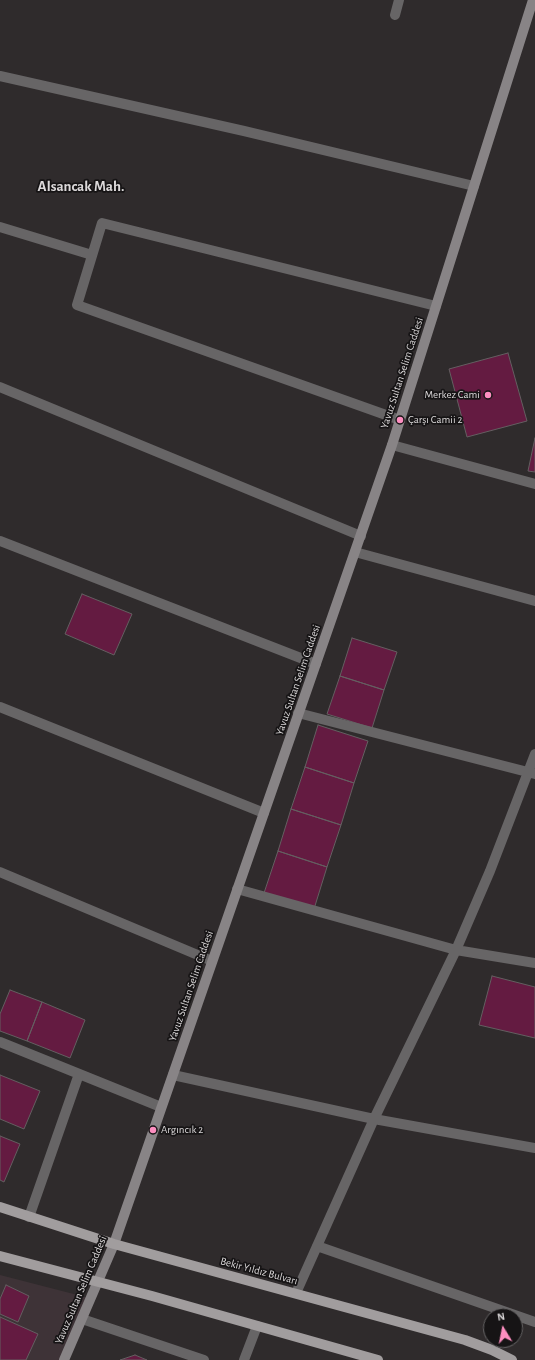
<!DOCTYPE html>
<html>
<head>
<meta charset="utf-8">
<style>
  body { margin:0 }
  #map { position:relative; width:535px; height:1360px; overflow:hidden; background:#2f2b2c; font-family:"Alegreya Sans",sans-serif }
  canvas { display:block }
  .north { position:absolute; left:483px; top:1308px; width:40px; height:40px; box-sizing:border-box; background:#161415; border:1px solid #656364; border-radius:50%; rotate:350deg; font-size:11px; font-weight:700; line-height:16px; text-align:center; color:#dcd9da }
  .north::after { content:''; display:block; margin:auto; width:14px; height:18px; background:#fd8ec0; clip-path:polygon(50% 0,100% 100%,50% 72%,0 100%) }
</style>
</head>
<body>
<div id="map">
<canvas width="535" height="1360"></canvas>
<div class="north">N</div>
</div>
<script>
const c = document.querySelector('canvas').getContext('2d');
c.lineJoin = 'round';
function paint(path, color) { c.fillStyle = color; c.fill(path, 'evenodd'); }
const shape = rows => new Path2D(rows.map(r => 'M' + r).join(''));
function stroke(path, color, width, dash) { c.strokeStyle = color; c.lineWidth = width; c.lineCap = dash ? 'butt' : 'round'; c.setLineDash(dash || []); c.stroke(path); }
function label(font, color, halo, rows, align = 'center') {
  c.font = font + ' "Alegreya Sans",sans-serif'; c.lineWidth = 3.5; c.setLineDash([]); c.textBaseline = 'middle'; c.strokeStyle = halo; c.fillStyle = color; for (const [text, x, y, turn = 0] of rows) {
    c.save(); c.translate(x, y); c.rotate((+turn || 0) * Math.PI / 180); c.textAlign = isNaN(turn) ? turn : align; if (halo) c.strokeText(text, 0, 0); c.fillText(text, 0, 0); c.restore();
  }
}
paint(shape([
  [0,1275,93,1299,66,1360,0,1360]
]), '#3e3337');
const building = shape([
  [508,353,527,421,467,437,449,369,508,353],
  [535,438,535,472,528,471,535,438],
  [82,594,132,614,114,655,65,634,82,594],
  [352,638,397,652,384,690,340,676,352,638],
  [340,676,384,690,372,728,327,714,340,676],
  [318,725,368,741,354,783,305,767,318,725],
  [305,767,354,783,341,825,291,809,305,767],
  [291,809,341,825,327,867,278,851,291,809],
  [278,851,327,867,314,909,264,893,278,851],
  [492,976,535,987,535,1038,479,1025,492,976],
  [10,990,42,1002,27,1041,0,1031,0,1014,10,990],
  [42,1002,85,1020,70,1058,27,1041,42,1002],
  [0,1075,40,1091,24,1129,0,1119,0,1075],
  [0,1136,20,1144,4,1182,0,1180,0,1136],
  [6,1285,29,1296,18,1322,0,1314,0,1299,6,1285],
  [0,1317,38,1334,26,1360,0,1360,0,1317],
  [135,1355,147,1360,120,1360,135,1355]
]);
paint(building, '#641b41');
stroke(building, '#645f61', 1);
stroke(shape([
  [395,15,399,0],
  [0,76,244,131,474,186],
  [0,227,92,255],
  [0,387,361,536],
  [400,420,77,305,102,223,436,306],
  [392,445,535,484],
  [0,541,316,664],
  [355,552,535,601],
  [0,707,264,813],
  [298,713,535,774],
  [0,872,212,961],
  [237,889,456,950,535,963],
  [0,1042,161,1107],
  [173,1075,374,1119,535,1148],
  [29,1217,79,1074],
  [317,1246,535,1322],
  [296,1293,374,1119,456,950,490,871,535,754],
  [82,1319,204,1360],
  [244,1360,257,1326]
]), '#676566', 10);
stroke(shape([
  [64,1360,114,1244,392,445,533,0]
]), '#888486', 10);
stroke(shape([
  [0,1207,114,1244,465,1340,492,1350,512,1360],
  [0,1256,152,1296,378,1360]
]), '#a19d9e', 10);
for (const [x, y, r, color] of [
  [488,395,4,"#fd8ec0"],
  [400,420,4,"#fd8ec0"],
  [153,1130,4,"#fd8ec0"]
]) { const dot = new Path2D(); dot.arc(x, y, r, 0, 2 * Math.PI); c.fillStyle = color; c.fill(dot); stroke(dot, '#161415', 1.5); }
label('11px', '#dcd9da', '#161415', [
  ["Yavuz Sultan Selim Caddesi",402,373,-72],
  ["Yavuz Sultan Selim Caddesi",298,680,-71],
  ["Yavuz Sultan Selim Caddesi",191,986,-71],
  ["Bekir Yıldız Bulvarı",259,1271,15],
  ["Yavuz Sultan Selim Caddesi",81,1290,-67]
]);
label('11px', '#dcd9da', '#161415', [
  ["Merkez Cami",480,395,"right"],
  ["Çarşı Camii 2",408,420],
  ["Argıncık 2",161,1130]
], 'left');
label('bold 15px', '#dcd9da', '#161415', [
  ["Alsancak Mah.",81,186]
]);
</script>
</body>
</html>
